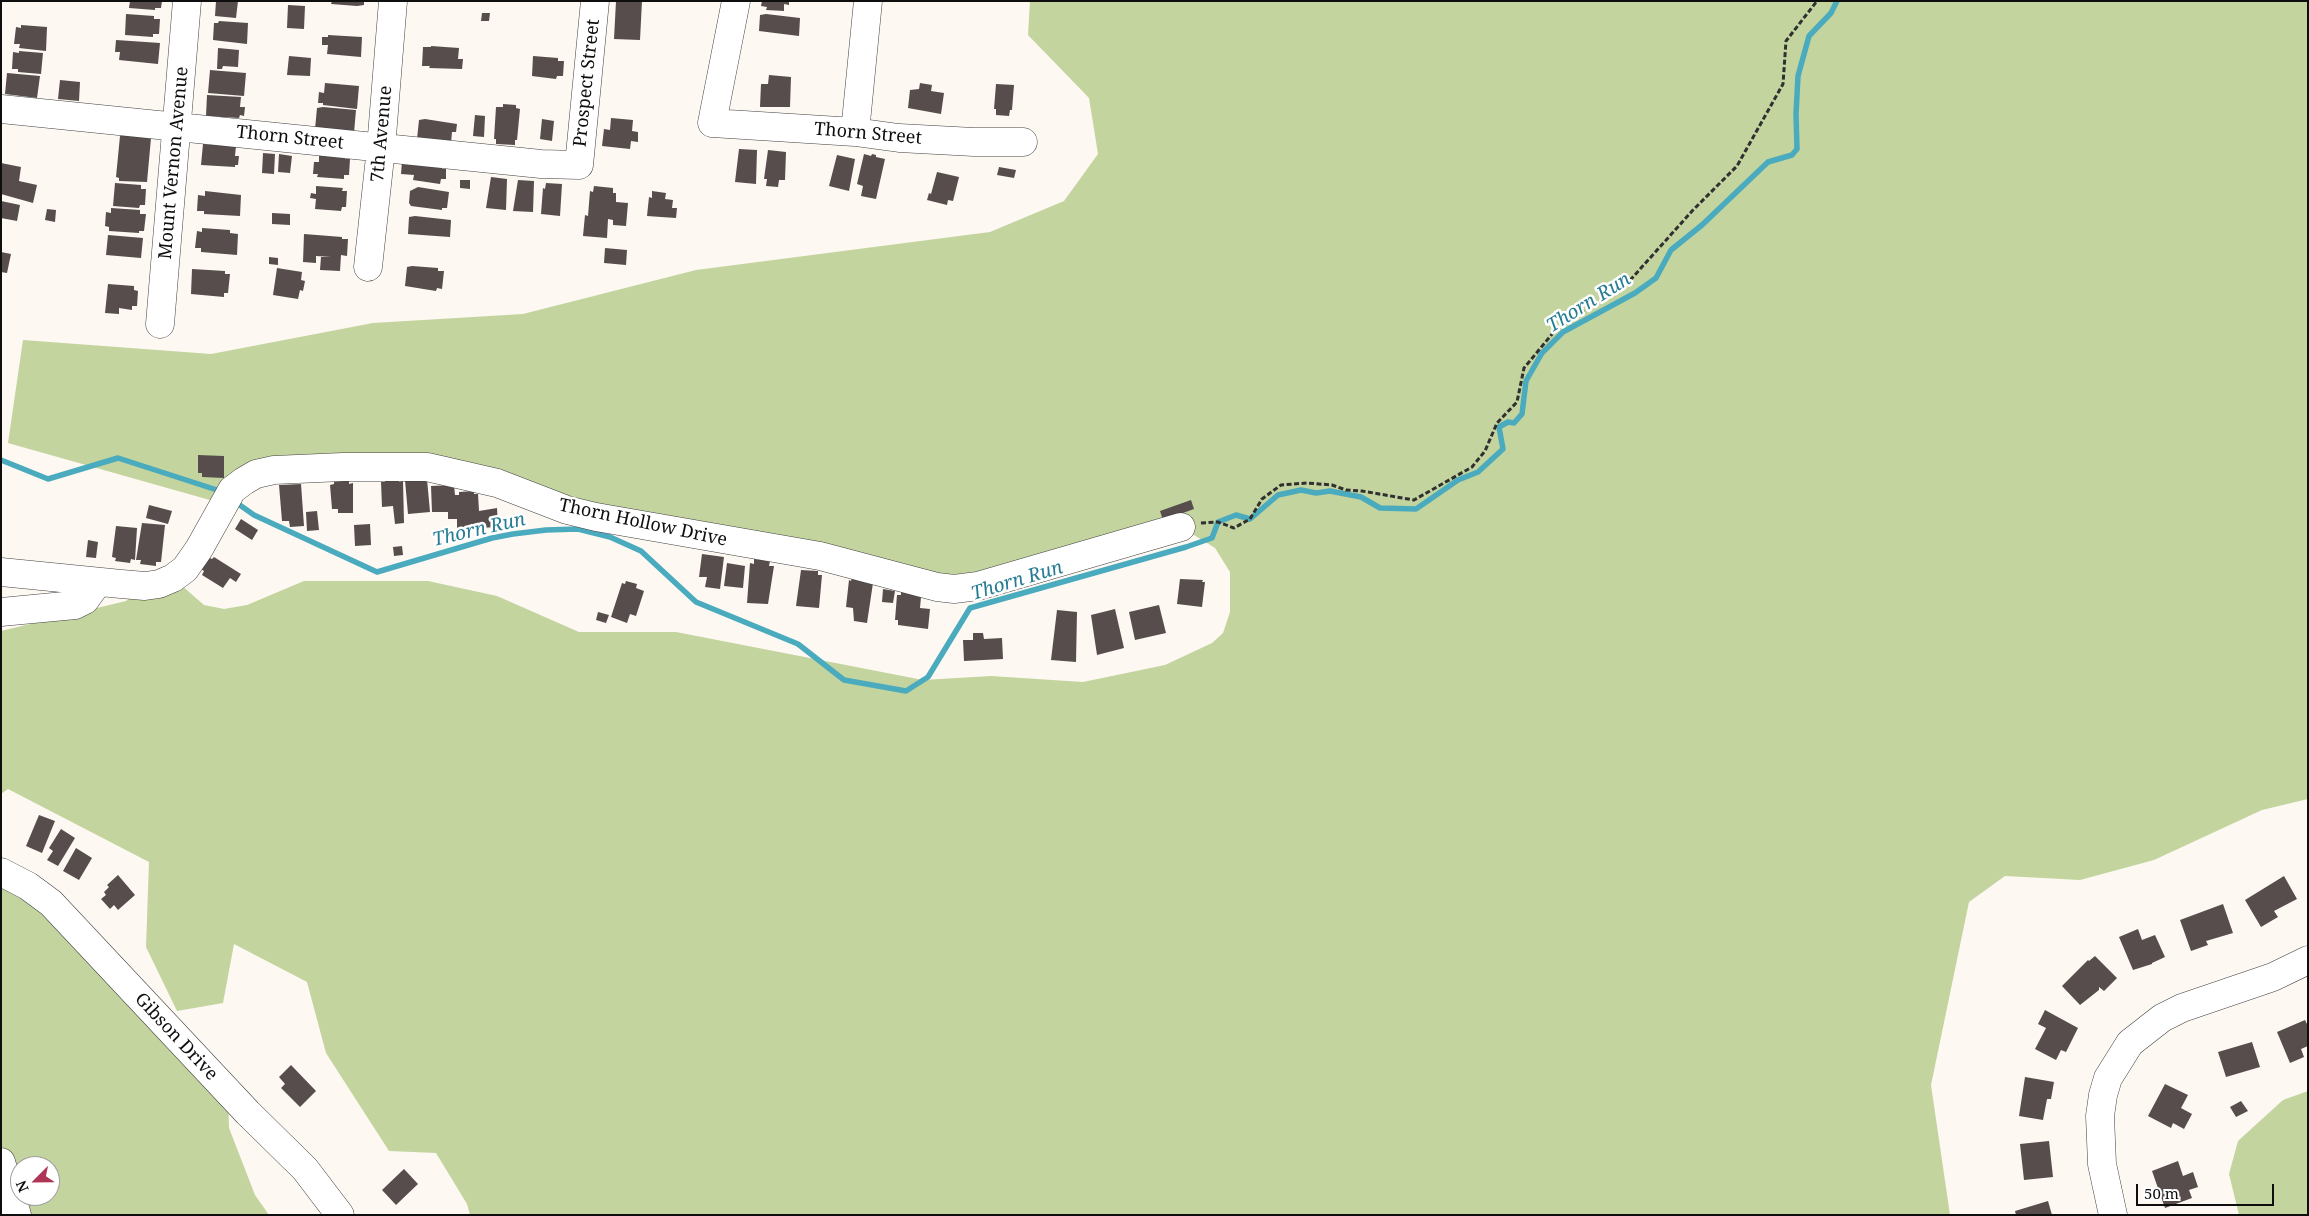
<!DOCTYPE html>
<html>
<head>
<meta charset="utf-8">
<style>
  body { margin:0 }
  #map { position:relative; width:2309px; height:1216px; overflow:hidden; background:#fdf8f1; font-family:"Noto Serif",serif }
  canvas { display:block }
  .frame { position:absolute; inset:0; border:2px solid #0e0e0e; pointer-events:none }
  .north { position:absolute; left:10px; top:1156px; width:50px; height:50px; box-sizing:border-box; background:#fff; border:1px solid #9f9f9f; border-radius:50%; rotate:247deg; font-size:14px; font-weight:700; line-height:20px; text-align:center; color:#0e0e0e }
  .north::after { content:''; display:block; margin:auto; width:18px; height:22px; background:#af3557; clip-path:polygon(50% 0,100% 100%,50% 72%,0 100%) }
  .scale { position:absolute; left:2136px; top:1184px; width:138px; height:22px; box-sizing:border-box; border:2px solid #0e0e0e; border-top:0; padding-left:6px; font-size:15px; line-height:18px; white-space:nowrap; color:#0e0e0e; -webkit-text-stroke:4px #fff; paint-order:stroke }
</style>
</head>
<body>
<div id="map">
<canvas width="2309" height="1216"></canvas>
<div class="frame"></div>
<div class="north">N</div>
<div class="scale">50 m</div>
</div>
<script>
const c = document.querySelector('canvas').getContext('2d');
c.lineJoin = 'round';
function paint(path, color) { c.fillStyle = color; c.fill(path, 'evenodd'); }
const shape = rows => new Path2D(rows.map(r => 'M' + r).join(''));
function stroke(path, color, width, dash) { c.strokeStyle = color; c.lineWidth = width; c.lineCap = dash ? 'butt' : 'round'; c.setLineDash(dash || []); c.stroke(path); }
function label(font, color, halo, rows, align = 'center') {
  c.font = font + ' "Noto Serif",serif'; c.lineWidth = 5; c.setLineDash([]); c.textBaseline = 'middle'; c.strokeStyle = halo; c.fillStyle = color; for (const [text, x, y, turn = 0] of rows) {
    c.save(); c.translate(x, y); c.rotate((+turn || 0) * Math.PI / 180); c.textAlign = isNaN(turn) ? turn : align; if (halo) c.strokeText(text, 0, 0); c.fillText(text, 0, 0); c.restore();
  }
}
paint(shape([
  [1030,1,2308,1,2308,799,2262,810,2154,860,2080,880,2005,876,1969,902,1931,1085,1950,1215,470,1215,467,1204,436,1153,389,1151,326,1053,307,982,234,944,223,1003,177,1011,146,947,149,862,8,789,1,794,1,631,126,601,145,586,173,578,204,605,224,609,247,605,304,581,428,581,497,596,579,632,676,632,923,680,991,676,1083,682,1165,665,1212,643,1223,633,1230,612,1230,572,1215,548,1181,527,978,586,497,483,274,470,224,504,8,443,23,340,211,354,373,323,523,314,696,270,990,232,1064,201,1098,154,1089,98,1028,35],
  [1,872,228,1092,229,1128,255,1195,269,1215,17,1215,1,1162],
  [20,1166,50,1166,50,1196,20,1196],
  [2308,1091,2308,1215,2239,1215,2229,1174,2238,1141,2283,1100]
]), '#c3d49f');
stroke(shape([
  [1,460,48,479,118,458,217,490,222,493],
  [234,501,254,515,377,572,492,538,513,534,546,530,578,529,610,537,641,551,696,602,798,644,844,680,906,691,928,677,970,608,1186,547,1212,538,1218,522,1236,515,1250,519,1278,495,1301,490,1316,493,1330,491,1361,497,1380,508,1416,509,1458,480,1478,472,1503,449,1499,427,1508,422,1514,423,1522,414,1526,381,1542,353,1563,332,1635,293,1656,278,1671,250,1702,225,1768,162,1792,155,1797,149,1796,114,1798,76,1809,36,1831,13,1837,1]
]), '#4aabbe', 5.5);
paint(shape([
  [130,1,162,1,161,8,155,8,155,10,129,8],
  [216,1,238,1,236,18,215,16],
  [332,1,364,1,364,5,357,6,331,4],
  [616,1,642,1,640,40,614,39],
  [762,1,789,1,789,5,784,4,784,11,766,10,767,7,761,6],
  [288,5,305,6,304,29,287,28],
  [482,13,490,13,489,21,481,21],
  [126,14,154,16,154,19,160,19,159,34,153,34,153,37,125,35],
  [766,14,800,18,799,36,759,31,760,15],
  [219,21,248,23,247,44,213,40,214,23,218,23],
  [21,25,47,27,46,51,19,48,20,44,14,44,16,27,21,28],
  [328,35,362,37,361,57,327,54,328,45,322,45,322,37,328,37],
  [116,40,160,43,158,64,119,60,120,52,115,52],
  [431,46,459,48,458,59,463,59,462,69,429,68,430,66,422,66,423,47,431,47],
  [218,48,239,50,238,67,223,66,222,69,217,69],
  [19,51,43,53,41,74,18,72,18,69,12,69,13,52,19,53],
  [289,56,311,58,310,76,287,75],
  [533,56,558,58,558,61,564,61,563,76,557,76,556,79,532,76],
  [210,70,246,73,244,96,208,93],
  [7,73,40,76,37,98,5,94],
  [769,75,791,77,790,107,760,107,761,84,768,84],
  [60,80,80,82,79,101,58,99],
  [325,83,359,86,357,109,323,105,323,103,318,103,319,92,324,93],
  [920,83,932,85,931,91,944,93,941,114,908,108,910,90,919,89],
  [996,84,1014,85,1012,110,1010,110,1009,116,996,115,996,109,994,109],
  [207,95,241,97,240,107,245,107,244,116,240,115,239,118,206,116],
  [503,104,516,105,516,108,520,109,517,140,515,140,515,145,496,144,496,139,494,139,496,107,503,107],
  [323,107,356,110,354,133,315,129,317,108],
  [475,115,485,116,484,137,473,136],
  [611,118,633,120,632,131,638,132,638,142,631,141,630,149,602,146,604,129,610,130],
  [425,119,457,124,456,132,452,132,451,143,417,139,419,120],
  [542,119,554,121,552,141,540,139],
  [123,134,151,138,147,182,119,181,119,178,116,177,120,136],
  [203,144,236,146,235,156,239,156,238,165,235,165,235,167,201,165],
  [739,149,757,150,756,184,735,182],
  [768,150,786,152,785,180,779,180,778,187,766,186,767,179,764,179],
  [263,153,275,154,274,174,262,173],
  [319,153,346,156,345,159,350,159,349,175,344,175,344,179,317,177,318,174,313,174,314,162,319,162],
  [279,154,292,156,290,173,278,172],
  [864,154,871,156,872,154,876,155,876,157,885,159,876,199,861,196,863,186,857,184],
  [837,155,855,159,849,191,829,186],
  [402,161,442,166,442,169,446,169,446,179,441,179,440,184,413,180,414,175,401,174],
  [1,163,21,167,19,181,37,185,33,203,1,194],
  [999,167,1016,170,1014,178,997,175],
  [937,172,959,177,953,201,948,200,947,205,927,200,929,193,931,194],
  [491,177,507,179,506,210,486,208],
  [460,180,470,180,470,189,460,188],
  [518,180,534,181,533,212,513,211],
  [115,183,141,185,141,189,146,189,145,205,140,205,139,208,113,206],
  [546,183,562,184,560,216,541,214,543,188,545,189],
  [316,186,343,188,342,191,347,191,346,207,342,207,341,211,315,209,316,199,310,198,311,193,316,194],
  [594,186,613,188,613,193,616,193,616,202,628,203,626,226,613,225,613,220,608,219,607,238,583,236,585,215,588,216,590,191,593,192],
  [418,187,449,192,447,208,442,208,442,210,411,206,409,203,410,191],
  [205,191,241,195,240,216,204,214,204,211,197,211,198,195,205,196],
  [652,191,666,193,665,199,673,200,672,208,677,208,676,218,647,216,649,197,652,198],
  [1,201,20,205,17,221,1,218],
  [111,208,140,210,140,214,146,214,144,231,139,231,139,233,109,231,109,227,105,226,106,212,111,213],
  [47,209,56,210,55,222,45,220],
  [272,213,290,214,290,225,272,224],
  [415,216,451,220,450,237,408,234,409,217],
  [202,228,230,230,230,233,238,234,237,255,201,252,201,248,195,248,197,231,202,232],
  [304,234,342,237,342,239,348,239,347,256,341,255,340,271,320,270,321,257,331,257,316,256,316,263,303,262],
  [108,235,143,238,141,258,106,255],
  [605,248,627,250,626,265,604,263],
  [1,252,11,254,7,273,1,272],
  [269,257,278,258,278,265,269,264],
  [412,266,438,268,438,271,444,271,442,289,437,288,436,291,405,286,407,267],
  [277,268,302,272,301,280,305,281,303,291,300,290,298,299,273,295],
  [192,269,225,271,225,274,230,274,228,293,224,293,224,297,191,294],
  [108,284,134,286,134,290,138,291,137,306,132,306,132,310,119,308,119,314,105,313],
  [198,455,224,456,224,478,202,477,202,473,198,473],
  [385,477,399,477,399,482,403,481,404,523,395,524,393,506,382,507,381,482,385,482],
  [349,479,349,484,353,483,353,513,338,513,338,509,332,509,330,485,334,484,334,480],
  [427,479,430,512,408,514,405,480],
  [301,484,304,526,290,527,289,521,282,521,279,485],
  [454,485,455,495,459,495,459,492,474,491,474,494,478,494,479,511,497,508,498,527,479,528,478,524,471,524,471,527,457,528,457,519,448,519,448,512,432,512,431,486],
  [1191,500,1194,509,1163,520,1160,511],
  [149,505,172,511,168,524,146,518],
  [317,511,319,530,307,531,306,512],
  [241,519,258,530,252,540,235,529],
  [142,523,165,525,161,562,156,562,156,566,140,564,141,560,136,560],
  [370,524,371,545,355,546,354,525],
  [116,526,137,528,135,560,131,559,130,563,115,561,116,558,112,557],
  [88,540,98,542,96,558,86,557],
  [402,546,403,555,394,556,393,547],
  [702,554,724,557,720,589,705,587,707,577,699,577],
  [208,557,212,559,214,557,241,574,236,582,230,578,223,588,202,575,204,571,201,569],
  [754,559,770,561,769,566,774,566,768,604,747,603,750,563,754,564],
  [727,563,745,566,743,588,724,586],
  [801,570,818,571,818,575,822,575,819,608,796,606],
  [852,577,873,583,867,623,854,621,853,608,846,607,849,580,851,581],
  [1180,579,1203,580,1202,582,1205,582,1202,607,1177,604],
  [626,581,637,584,636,588,644,591,636,616,630,614,627,623,611,617,622,583,625,584],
  [883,589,895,591,893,603,882,602],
  [901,590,921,597,920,608,930,609,928,629,898,625,898,620,895,620,897,595,901,595],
  [1159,605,1166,633,1135,640,1129,612],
  [1115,609,1124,648,1097,655,1091,615],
  [1057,610,1077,612,1076,662,1051,660],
  [598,612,609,615,606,623,596,620],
  [973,633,983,633,984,639,1002,638,1003,659,964,661,963,640,973,640],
  [39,815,55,821,42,853,26,846],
  [61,829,75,838,58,866,47,860,53,851,49,848],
  [76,848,92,858,79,880,63,871],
  [118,875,135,895,118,910,114,905,110,909,101,899,106,895,104,892,109,887,107,885],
  [2284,876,2297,899,2274,911,2278,917,2261,927,2245,900],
  [2223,904,2233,933,2206,941,2208,945,2191,951,2180,920],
  [2138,929,2142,940,2155,935,2165,957,2152,963,2152,964,2133,970,2119,937],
  [2095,956,2117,978,2104,991,2099,987,2099,990,2080,1005,2062,986,2088,960,2089,961],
  [2045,1010,2078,1028,2066,1052,2061,1050,2056,1060,2035,1049,2046,1028,2038,1024],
  [2305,1020,2308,1026,2308,1046,2301,1049,2304,1057,2290,1063,2277,1032],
  [2252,1042,2260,1067,2226,1077,2218,1052],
  [291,1065,316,1091,300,1107,281,1088,285,1084,279,1077],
  [2025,1077,2054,1082,2051,1099,2047,1099,2043,1120,2019,1116],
  [2165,1084,2188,1095,2181,1108,2192,1114,2184,1129,2173,1123,2171,1128,2148,1116],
  [2241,1101,2248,1111,2236,1117,2230,1107],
  [2049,1141,2053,1177,2024,1180,2020,1144],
  [2178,1161,2183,1176,2193,1172,2198,1187,2189,1190,2192,1198,2165,1208,2152,1171],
  [404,1169,418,1184,396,1205,382,1190],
  [2048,1201,2052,1215,2016,1215,2015,1211]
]), '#564d4c');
const minor = shape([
  [736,1,712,123,855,132,899,138,974,142,1023,142],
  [1,109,541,164,579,165,595,1],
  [855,132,868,1],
  [368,267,381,148,393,1],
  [160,324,187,1],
  [1,572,121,584,145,586,159,584,173,578,185,569,199,549,232,490,244,481,256,474,274,470,343,467,427,467,497,483,567,510,596,517,820,556,937,587,954,589,978,586,1181,527],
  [1,612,75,605,85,600,98,582],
  [1,872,28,886,51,903,248,1113,305,1169,340,1215],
  [1,1162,17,1215],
  [2113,1215,2102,1164,2100,1116,2103,1095,2108,1078,2130,1043,2162,1018,2182,1008,2273,977,2308,960]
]);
stroke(minor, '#414141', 29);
stroke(shape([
  [1201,523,1218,522,1234,528,1250,519,1262,499,1281,485,1307,483,1332,485,1346,490,1362,491,1414,500,1472,467,1485,451,1497,423,1517,402,1524,368,1553,333,1580,313,1624,287,1693,210,1737,166,1783,84,1786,41,1817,1]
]), '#303030', 3, [5, 2.5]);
stroke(minor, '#fff', 28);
label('18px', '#0e0e0e', '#fff', [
  ["Prospect Street",587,83,-84],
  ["7th Avenue",382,134,-85],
  ["Thorn Street",868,134,5],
  ["Thorn Street",290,138,6],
  ["Mount Vernon Avenue",174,163,-85],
  ["Thorn Hollow Drive",643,523,12],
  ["Gibson Drive",176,1037,47]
]);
label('italic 19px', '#257c93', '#fff', [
  ["Thorn Run",1589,303,-32],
  ["Thorn Run",479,530,-13],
  ["Thorn Run",1017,581,-17]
]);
</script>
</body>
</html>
